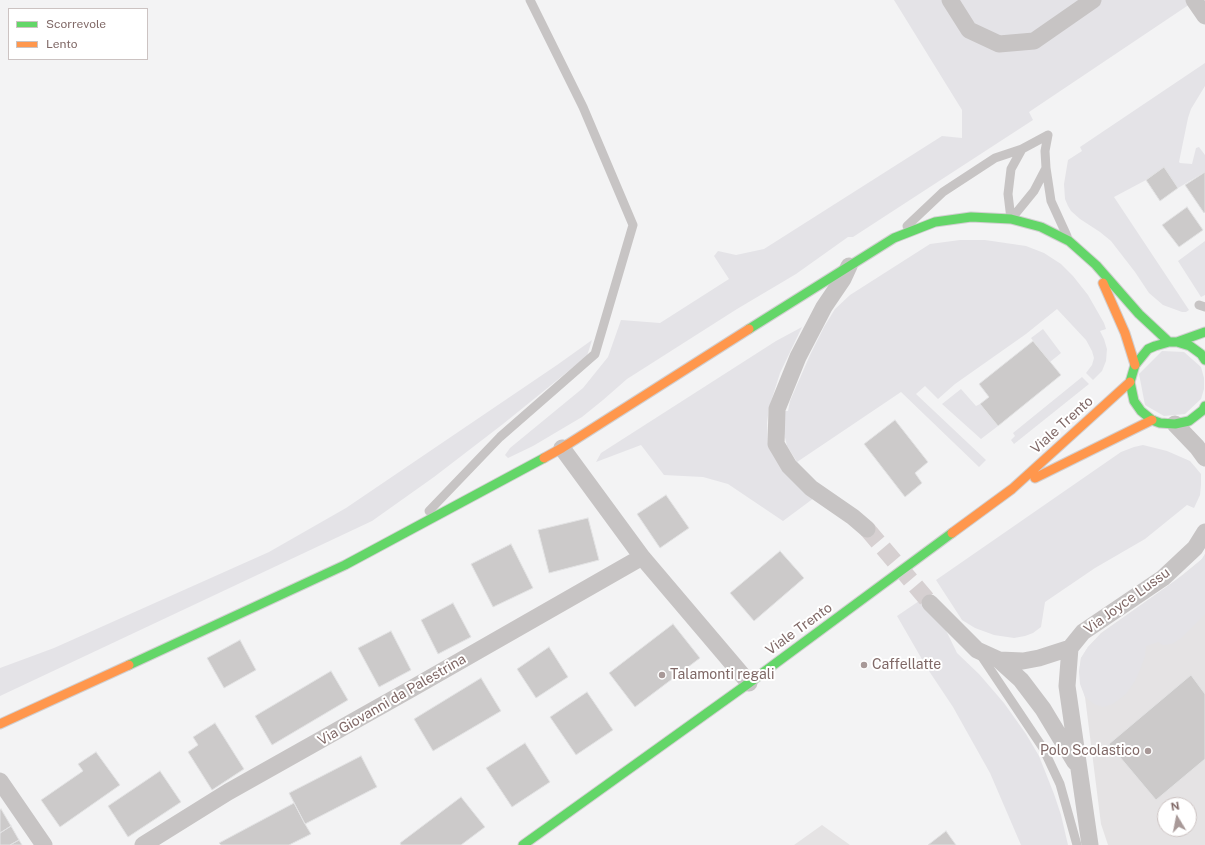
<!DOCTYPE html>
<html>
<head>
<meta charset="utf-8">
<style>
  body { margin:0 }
  #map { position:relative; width:1205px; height:845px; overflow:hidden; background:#f3f3f4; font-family:"Public Sans",sans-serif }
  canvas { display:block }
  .legend { position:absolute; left:8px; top:8px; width:140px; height:52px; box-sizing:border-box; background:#fff; border:1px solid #ccc3c2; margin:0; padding:5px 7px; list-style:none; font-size:12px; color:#806967 }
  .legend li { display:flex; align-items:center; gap:8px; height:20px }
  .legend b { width:20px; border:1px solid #ccc3c2 }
  .north { position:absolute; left:1157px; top:797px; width:40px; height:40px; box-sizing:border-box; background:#fff; border:1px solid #ccc3c2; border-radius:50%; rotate:350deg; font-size:11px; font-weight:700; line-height:16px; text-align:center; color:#806967 }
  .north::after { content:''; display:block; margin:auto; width:14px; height:18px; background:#a89998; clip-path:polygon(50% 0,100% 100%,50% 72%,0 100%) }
</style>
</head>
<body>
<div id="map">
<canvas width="1205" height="845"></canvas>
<ul class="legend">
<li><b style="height:5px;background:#63d668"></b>Scorrevole</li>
<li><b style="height:5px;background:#ff974d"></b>Lento</li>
</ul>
<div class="north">N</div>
</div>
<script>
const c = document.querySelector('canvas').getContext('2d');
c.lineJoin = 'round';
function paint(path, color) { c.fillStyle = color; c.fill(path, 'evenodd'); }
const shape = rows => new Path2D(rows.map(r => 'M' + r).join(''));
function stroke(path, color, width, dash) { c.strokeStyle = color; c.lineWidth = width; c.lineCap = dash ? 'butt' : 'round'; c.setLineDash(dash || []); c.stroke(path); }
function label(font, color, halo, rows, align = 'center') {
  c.font = font + ' "Public Sans",sans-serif'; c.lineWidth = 4; c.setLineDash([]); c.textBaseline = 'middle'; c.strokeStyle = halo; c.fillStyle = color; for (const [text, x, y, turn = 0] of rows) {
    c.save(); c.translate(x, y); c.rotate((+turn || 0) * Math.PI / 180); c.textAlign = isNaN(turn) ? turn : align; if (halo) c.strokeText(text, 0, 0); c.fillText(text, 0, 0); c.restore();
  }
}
paint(shape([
  [1205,554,1205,845,1108,845,1101,824,1085,697,1079,672,1081,658,1088,647,1101,633,1175,581,1202,559],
  [1165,805,1189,805,1189,829,1165,829],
  [822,825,850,845,794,845]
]), '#e5e3e4');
paint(shape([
  [894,0,1196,0,1029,112,1033,120,853,237,848,237,796,274,737,309,627,379,603,400,582,417,533,446,508,458,505,455,510,448,583,388,608,357,621,320,660,323,729,279,714,256,718,251,736,255,764,249,942,136,962,138,962,110],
  [1205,63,1205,86,1191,109,1188,118,1179,162,1180,163,1192,164,1196,148,1199,147,1205,155,1205,172,1178,188,1164,168,1146,180,1114,197,1189,310,1186,312,1182,312,1163,305,1149,293,1135,272,1111,241,1100,232,1080,219,1071,211,1068,206,1065,199,1064,184,1068,160,1082,151,1080,147],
  [960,240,985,240,1026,246,1044,253,1061,264,1073,276,1088,295,1104,323,1106,329,1100,331,1104,339,1107,349,1106,361,1102,371,1093,380,1086,373,1092,365,1094,358,1092,351,1086,340,1057,309,1026,334,955,384,938,399,925,386,916,394,986,460,979,467,901,392,797,462,787,446,784,433,785,411,788,411,790,401,810,355,824,327,835,309,850,295,930,244],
  [1205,241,1205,295,1201,297,1178,261],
  [802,327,780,373,769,408,767,423,768,444,814,498,783,521,728,484,703,477,664,475,641,445,596,462,601,453,776,341],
  [1043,329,1061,353,1050,362,1031,338],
  [592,340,587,356,503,424,434,477,372,521,0,696,0,668,54,648,269,552,346,508,557,365],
  [1162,351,1184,352,1201,367,1204,378,1204,389,1201,399,1185,414,1164,416,1145,405,1139,374],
  [1082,377,1089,384,1014,444,1011,440,1015,436,1013,433],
  [961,389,976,406,980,404,998,426,981,439,942,404],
  [1143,445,1167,451,1190,461,1196,468,1201,474,1201,485,1200,495,1194,508,1187,505,1145,539,1095,568,1045,602,1041,627,1033,633,1025,636,1014,638,994,635,975,628,962,620,936,580,1121,452,1134,447],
  [1205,554,1205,614,1180,639,1172,644,1163,645,1158,642,1146,646,1145,656,1140,670,1135,681,1126,694,1113,704,1103,707,1094,704,1085,697,1080,684,1079,672,1081,658,1088,647,1102,633,1187,572,1202,559],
  [922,599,939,616,957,653,979,674,1004,703,1026,734,1039,756,1054,794,1061,815,1068,845,1021,845,990,773,953,707,927,668,897,616]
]), '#e4e3e7');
const building = shape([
  [1164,167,1178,188,1160,201,1146,180,1164,167],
  [1205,172,1205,212,1204,213,1185,185,1205,172],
  [1187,207,1203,230,1179,247,1162,225,1187,207],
  [1033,341,1061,375,998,426,980,404,989,397,979,384,1033,341],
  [895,420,928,462,915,473,922,483,905,497,864,444,895,420],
  [666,495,689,528,660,548,637,514,666,495],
  [588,518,599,560,549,573,538,530,588,518],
  [511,544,533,588,493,607,471,564,511,544],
  [780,551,804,578,754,621,730,593,780,551],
  [453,603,471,637,438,654,421,620,453,603],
  [673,624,700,658,635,707,609,673,673,624],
  [391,631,411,670,379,687,358,648,391,631],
  [240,640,256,670,224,688,207,658,240,640],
  [549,647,568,677,536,698,517,669,549,647],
  [331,671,348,700,272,745,255,716,331,671],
  [1191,675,1205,694,1205,759,1156,800,1109,744,1191,675],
  [481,678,501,711,433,751,414,719,481,678],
  [587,692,613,730,576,755,550,717,587,692],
  [215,723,244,769,212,790,188,752,198,745,193,737,215,723],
  [525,743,550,782,512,807,486,768,525,743],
  [96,752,120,785,60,827,41,800,83,771,78,764,96,752],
  [361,756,377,787,305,824,289,793,361,756],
  [160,771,181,802,128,837,108,806,160,771],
  [461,797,485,827,461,845,401,845,400,843,461,797],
  [294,803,305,824,311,834,289,845,221,845,219,843,294,803],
  [1,809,11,826,0,833,0,810,1,809],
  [11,826,19,840,10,845,0,845,0,833,11,826],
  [946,831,956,845,928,845,946,831],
  [19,840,22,845,10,845,19,840]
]);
paint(building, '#cccaca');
stroke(building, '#e2e2e3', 1);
stroke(shape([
  [867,529,930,603]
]), '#d6d0d1', 17, [17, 8]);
const fast = shape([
  [749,329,894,238,935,222,971,217,1011,219,1041,227,1069,241,1096,265,1139,314,1169,342],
  [1177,342,1205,332],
  [1205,360,1201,354,1190,346,1177,342,1169,342,1155,346,1148,349,1135,365,1130,382,1134,401,1141,411,1152,420,1160,423,1175,424,1189,421,1203,410,1205,406],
  [129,665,345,565,544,458],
  [523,845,749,683,952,533]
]);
const slow = shape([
  [1103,283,1125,333,1135,365],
  [544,458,562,448,749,329],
  [1035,478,1152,420],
  [952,533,1012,489,1130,382],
  [0,724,129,665]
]);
stroke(fast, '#d1cfd0', 11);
stroke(slow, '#d1cfd0', 11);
stroke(shape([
  [1046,168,1051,201,1067,236],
  [1012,218,1034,191,1046,168,1045,151,1048,135],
  [1011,219,1008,194,1011,169,1022,149,1048,135],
  [907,226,943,192,995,158,1022,149],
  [1199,305,1205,307],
  [429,511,500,437,595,354,633,225,583,107,530,0],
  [980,654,1043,748,1060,784,1077,845]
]), '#c7c4c4', 9);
stroke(shape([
  [950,0,969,30,999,44,1034,41,1093,0],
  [1194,0,1205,16],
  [849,266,843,279,824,307,798,357,777,409,776,444,789,466,811,488,853,517,867,529],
  [1175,424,1197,447,1205,458],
  [562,448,642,557,749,683],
  [930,603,977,650,999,660,1023,661,1039,658,1070,648],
  [999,660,1021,680,1043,709,1075,762],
  [0,781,44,845],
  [143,845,228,792,411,689,642,557],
  [1090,845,1067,686,1070,648,1083,632,1163,578,1195,548,1205,532]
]), '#c7c4c4', 17);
stroke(fast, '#63d668', 9);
stroke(slow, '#ff974d', 9);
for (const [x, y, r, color] of [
  [864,665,4,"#a89998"],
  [662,675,4,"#a89998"],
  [1148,751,4,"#a89998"]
]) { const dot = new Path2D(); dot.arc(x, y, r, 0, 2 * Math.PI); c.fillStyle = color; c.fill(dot); stroke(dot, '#fff', 1.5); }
label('14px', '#806967', '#fff', [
  ["Viale Trento",1062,425,-42],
  ["Via Joyce Lussu",1127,601,-36],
  ["Viale Trento",799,629,-36],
  ["Via Giovanni da Palestrina",392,700,-30]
]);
label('14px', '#806967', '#fff', [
  ["Caffellatte",872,665],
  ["Talamonti regali",670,675],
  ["Polo Scolastico",1140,751,"right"]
], 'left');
</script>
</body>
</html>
